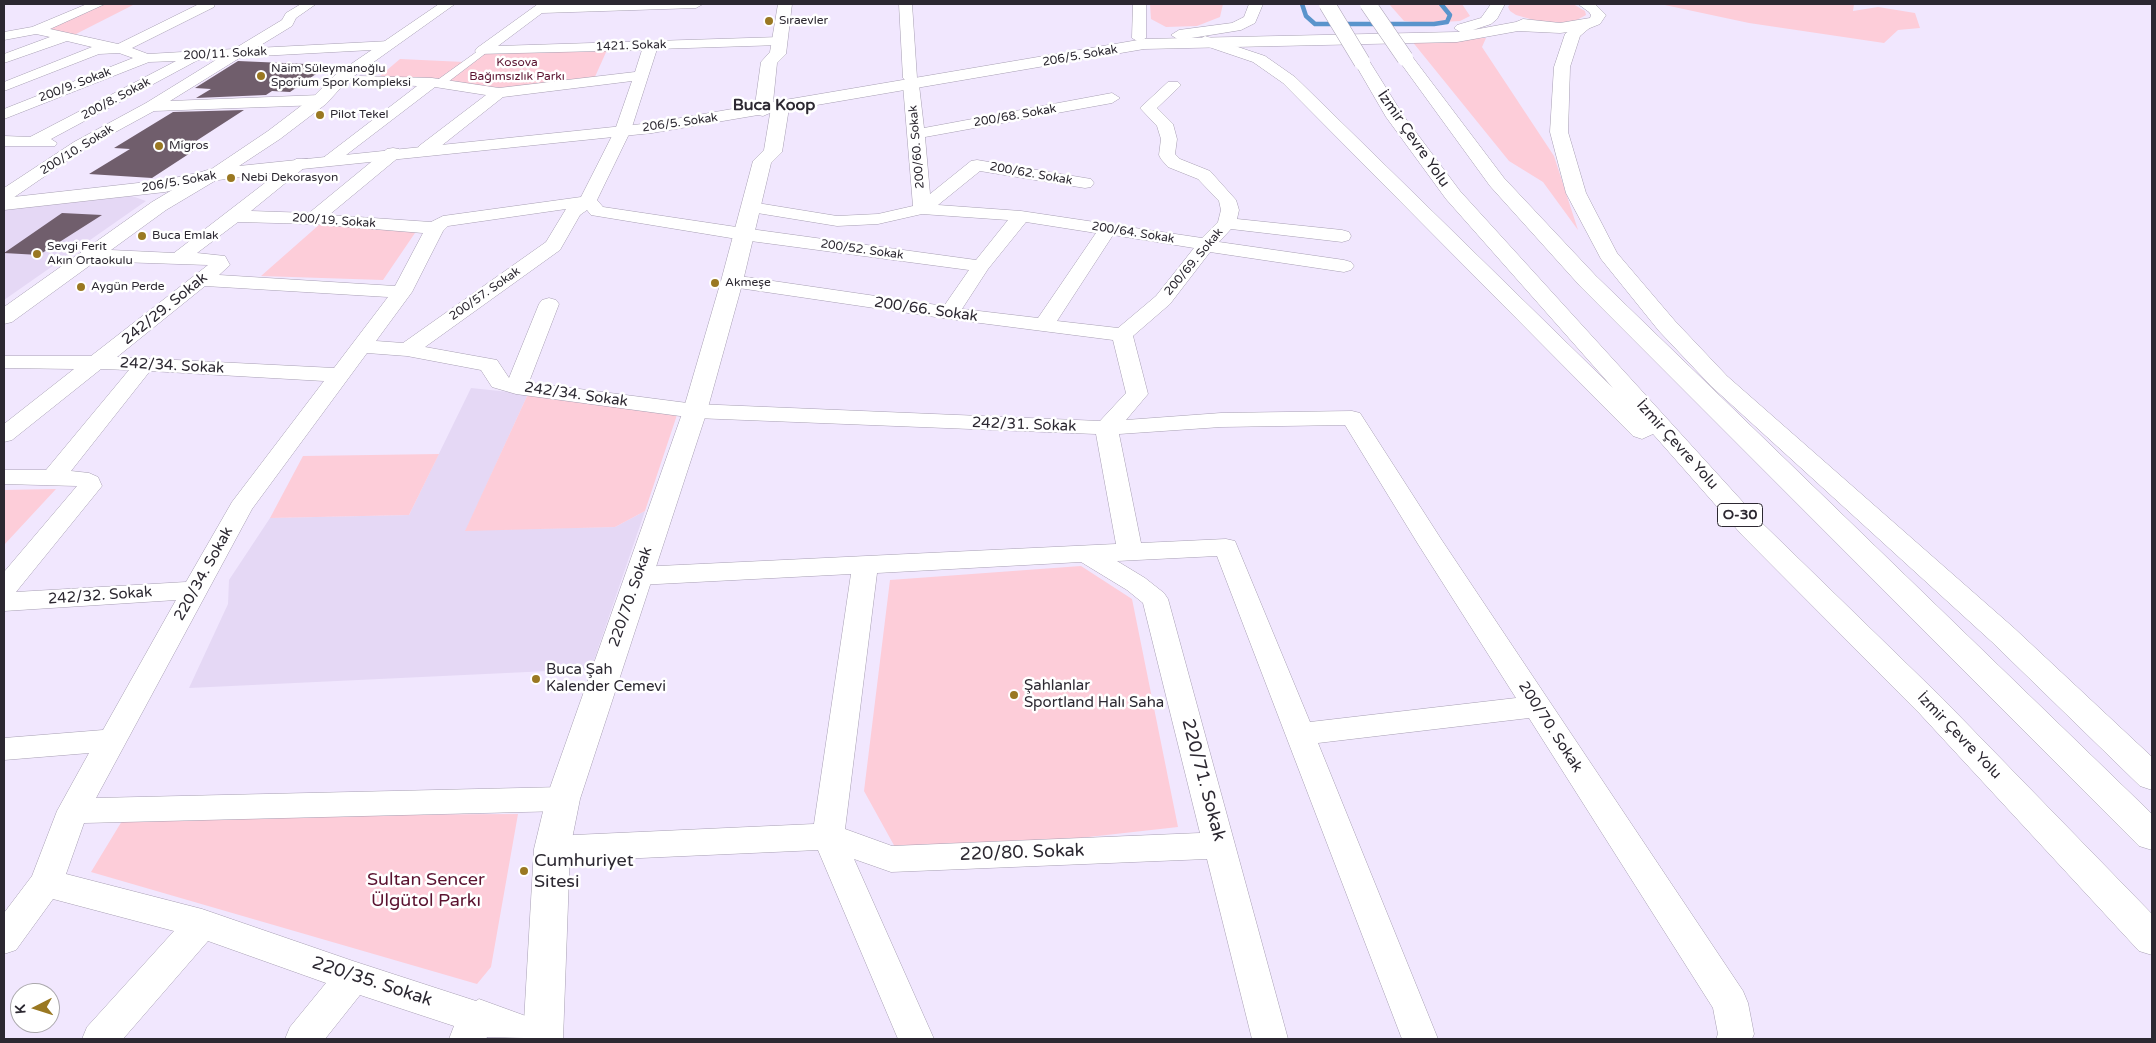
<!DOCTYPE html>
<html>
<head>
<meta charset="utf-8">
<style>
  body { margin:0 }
  #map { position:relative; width:2156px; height:1043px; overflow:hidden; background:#f1e7fe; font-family:"Varela Round",sans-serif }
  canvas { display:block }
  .frame { position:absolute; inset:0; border:5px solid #2c2831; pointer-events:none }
  .north { position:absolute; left:10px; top:983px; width:50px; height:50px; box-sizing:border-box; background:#fff; border:1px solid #aba9ad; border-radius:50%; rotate:265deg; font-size:14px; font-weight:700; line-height:20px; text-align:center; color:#2c2831 }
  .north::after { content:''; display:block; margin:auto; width:18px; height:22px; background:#9a7822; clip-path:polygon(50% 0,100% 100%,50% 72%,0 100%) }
</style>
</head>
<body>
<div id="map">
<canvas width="2156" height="1043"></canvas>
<div class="frame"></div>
<div class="north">K</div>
</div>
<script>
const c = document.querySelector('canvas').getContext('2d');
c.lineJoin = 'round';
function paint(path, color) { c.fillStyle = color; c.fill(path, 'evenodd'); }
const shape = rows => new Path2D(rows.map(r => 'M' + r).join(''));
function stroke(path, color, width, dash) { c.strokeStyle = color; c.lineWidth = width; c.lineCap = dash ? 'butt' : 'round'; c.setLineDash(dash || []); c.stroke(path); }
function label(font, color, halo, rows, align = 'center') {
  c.font = font + ' "Varela Round",sans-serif'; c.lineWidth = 5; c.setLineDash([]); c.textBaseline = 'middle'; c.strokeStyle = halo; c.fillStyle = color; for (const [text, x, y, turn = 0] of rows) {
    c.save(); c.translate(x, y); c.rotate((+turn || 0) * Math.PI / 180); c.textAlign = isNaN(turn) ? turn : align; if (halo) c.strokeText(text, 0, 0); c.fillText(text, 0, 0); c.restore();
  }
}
paint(shape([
  [132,196,146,201,4,300,4,210],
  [471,388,528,394,466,530,615,527,645,511,591,669,189,688,228,604,229,580,270,518,409,515]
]), '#e5d8f5');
paint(shape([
  [100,4,135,4,74,35,44,28],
  [1150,4,1223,4,1220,17,1197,26,1166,27,1151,19],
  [1389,4,1462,4,1470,16,1460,21,1423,23,1404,21],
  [1510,4,1573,4,1585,11,1586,15,1575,21,1564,23,1537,21,1516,15,1510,11,1508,7],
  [1660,4,1854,4,1853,11,1878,7,1915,13,1920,28,1898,30,1884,43,1749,23],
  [1486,38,1482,47,1554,156,1578,230,1543,182,1509,161,1411,40],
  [607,50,594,79,511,89,380,76,400,59,464,62,473,54],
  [320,224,417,230,383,280,261,276],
  [528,394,677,415,645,511,615,527,465,531],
  [439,454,409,515,270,518,303,456],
  [56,489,4,545,4,490],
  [1081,566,1132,599,1178,827,901,858,864,791,890,580],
  [518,814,491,967,477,984,91,872,125,816]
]), '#fdcdd9');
stroke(shape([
  [1302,4,1306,16,1315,24,1434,24,1447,22,1450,15,1441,4]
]), '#5a94cc', 4.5);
paint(shape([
  [238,61,329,65,290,92,272,91,266,95,196,98,211,89,195,88],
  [244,110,193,143,204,144,152,178,89,174,130,149,114,148,173,112],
  [62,213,102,215,39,255,4,253]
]), '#705e6c');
const pedestrian = shape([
  [482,48,487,51,486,53,444,85,436,85,436,81,482,48]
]);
const minor = shape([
  [87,4,105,4,50,29,118,44,199,4,215,4,214,7,132,48,148,54,234,49,282,20,286,13,301,4,316,4,296,18,292,26,256,48,390,41,397,45,390,49,241,57,170,101,320,95,328,100,320,105,154,111,86,148,10,200,4,201,4,188,74,142,146,103,219,58,198,60,51,139,57,143,55,146,4,146,4,136,30,137,176,61,149,62,4,119,4,109,133,58,119,53,99,54,4,91,4,82,92,47,67,41,4,63,4,54,50,37,36,34,4,40,4,32,32,27,87,4],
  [538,4,703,4,696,8,542,13,498,46,780,37,787,41,780,45,657,49,631,130,597,200,603,207,743,228,976,260,1008,220,922,214,878,224,837,226,751,212,745,211,742,207,745,203,751,202,837,216,878,214,913,206,903,85,907,82,903,78,899,4,912,4,917,78,914,81,919,85,924,128,1112,93,1120,98,1112,103,925,137,930,194,971,161,977,160,1091,179,1094,183,1091,187,1085,188,980,171,938,205,1021,211,1202,238,1218,222,1221,210,1219,201,1198,179,1168,167,1161,159,1159,155,1161,139,1157,126,1140,108,1168,82,1178,82,1181,85,1178,88,1157,108,1173,124,1177,139,1175,154,1180,159,1210,171,1236,200,1239,210,1237,219,1342,230,1349,232,1351,236,1349,240,1342,242,1231,229,1219,242,1344,260,1351,262,1354,266,1351,270,1344,272,1210,252,1170,304,1133,336,1148,394,1126,420,1221,413,1352,411,1360,413,1441,539,1743,991,1748,1003,1754,1034,1752,1039,1716,1039,1718,1034,1713,1008,1529,718,1318,743,1438,1039,1402,1039,1217,556,1117,561,1145,578,1164,593,1168,599,1288,1039,1252,1039,1207,859,891,872,854,859,934,1039,898,1039,818,850,552,862,541,858,536,849,541,840,552,836,814,824,851,574,638,585,629,582,625,576,629,570,638,567,1116,544,1096,434,695,418,516,394,492,387,481,370,407,356,367,353,252,509,96,798,563,787,574,790,579,799,574,808,563,811,84,823,66,874,202,909,353,961,476,1001,479,999,556,1027,561,1039,487,1037,486,1039,449,1039,454,1026,360,995,325,1039,285,1039,290,1027,326,983,208,941,123,1039,82,1039,87,1027,174,931,53,899,16,950,4,954,4,913,32,876,57,811,89,753,4,760,4,738,103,730,176,600,4,611,4,572,77,486,4,484,4,470,46,470,129,370,101,369,12,440,4,442,4,424,74,369,4,368,4,356,91,356,208,265,89,261,82,259,80,255,82,251,89,249,174,253,296,159,308,159,310,163,251,211,309,213,387,149,393,148,399,149,401,153,399,157,329,215,431,222,443,216,581,197,615,130,632,81,503,97,431,154,425,155,419,154,417,150,419,146,486,95,435,87,333,165,321,165,319,161,417,86,364,83,359,82,357,79,359,76,432,78,499,88,635,72,642,50,477,54,475,51,477,48,538,4],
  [566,209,546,242,403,343,376,341,412,292,443,231,448,226,566,209],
  [587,210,591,215,597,216,743,240,969,270,944,306,732,275,725,277,722,281,725,285,732,287,949,319,1113,340,1126,393,1100,421,695,404,533,383,529,382,559,304,556,300,549,298,542,300,539,304,509,378,497,360,425,347,560,250,580,215,587,210],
  [238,222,313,224,423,233,395,286,219,275,230,265,225,256,197,253,238,222],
  [1026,222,1096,233,1038,318,962,309,988,269,1026,222],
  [1113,235,1194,248,1156,296,1118,328,1057,321,1113,235],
  [205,286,388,297,334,368,117,357,205,286],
  [150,371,324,381,232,502,186,582,16,592,102,486,98,477,89,473,71,471,150,371],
  [1345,425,1418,544,1516,698,1310,722,1235,541,1226,539,1141,543,1119,434,1221,427,1345,425],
  [1081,562,1127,590,1143,603,1200,833,892,846,845,829,877,573,1081,562],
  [1133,4,1146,4,1146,38,1139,42,1132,38,1133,4]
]);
const tertiary = shape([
  [780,103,786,104,789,108,782,152,771,163,743,281,707,411,580,799,570,849,563,1039,523,1039,534,849,546,799,683,411,721,281,753,161,764,150,771,108,774,104,780,103],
  [211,169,218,171,220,175,218,179,166,210,12,322,4,324,4,307,152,202,204,171,211,169]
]);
const secondary = shape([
  [439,4,455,4,347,81,326,104,280,139,239,166,652,123,755,105,761,62,770,52,778,4,792,4,786,54,777,63,773,102,1144,39,1457,32,1460,32,1454,28,1457,25,1481,18,1491,4,1505,4,1497,19,1491,24,1473,30,1516,22,1523,19,1560,23,1590,18,1591,15,1589,12,1578,4,1595,4,1606,15,1600,24,1585,30,1560,33,1518,31,1457,42,1144,49,770,113,763,116,758,115,652,133,302,169,211,181,165,192,4,210,4,198,165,180,210,170,268,131,314,96,335,75,439,4]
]);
const motorway = shape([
  [1249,4,1263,4,1255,23,1241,30,1179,40,1171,35,1179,30,1232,23,1244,17,1249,4],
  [1585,20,1593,25,1580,36,1570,67,1568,132,1586,193,1617,253,1675,321,1727,376,2014,628,2152,757,2152,790,2140,786,1992,642,1711,386,1659,331,1601,259,1566,193,1550,132,1554,67,1565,34,1580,22,1585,20],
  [1205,36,1265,56,1295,77,1613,388,1446,199,1386,117,1354,62,1362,57,1368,59,1403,115,1460,191,1762,523,1942,698,2152,914,2152,955,2139,951,1920,714,1742,535,1653,434,1642,439,1633,436,1283,83,1253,62,1200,44,1197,41,1205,36],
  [1405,53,1411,55,1504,178,1596,276,2152,814,2152,850,2139,846,1580,286,1490,186,1397,58,1405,53]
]);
stroke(pedestrian, '#a79fb3', 1);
stroke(minor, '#a79fb3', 1);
stroke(tertiary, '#a79fb3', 1);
stroke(secondary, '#a79fb3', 1);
stroke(motorway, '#a79fb3', 1);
paint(pedestrian, '#fff');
paint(minor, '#fff');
paint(tertiary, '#fff');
paint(secondary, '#fff');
paint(motorway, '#fff');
const motorwayBridge = shape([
  [1327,4,1362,62],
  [1368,4,1405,58]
]);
stroke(motorwayBridge, '#a79fb3', 17, []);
stroke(motorwayBridge, '#fff', 16);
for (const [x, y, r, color] of [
  [769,21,5,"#9a7822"],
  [261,76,5,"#9a7822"],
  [320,115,5,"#9a7822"],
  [159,146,5,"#9a7822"],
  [231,178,5,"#9a7822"],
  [142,236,5,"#9a7822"],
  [37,254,5,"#9a7822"],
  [715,283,5,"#9a7822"],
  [81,287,5,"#9a7822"],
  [536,679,5,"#9a7822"],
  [1014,695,5,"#9a7822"],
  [524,871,5,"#9a7822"]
]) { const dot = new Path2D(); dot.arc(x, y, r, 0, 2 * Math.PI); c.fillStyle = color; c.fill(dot); stroke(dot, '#fff', 2); }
label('12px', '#2c2831', '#fff', [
  ["Sıraevler",779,21],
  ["Naim Süleymanoğlu",271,69],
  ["Sporium Spor Kompleksi",271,83],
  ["Pilot Tekel",330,115],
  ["Migros",169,146],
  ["Nebi Dekorasyon",241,178],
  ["Buca Emlak",152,236],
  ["Sevgi Ferit",47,247],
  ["Akın Ortaokulu",47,261],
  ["Akmeşe",725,283],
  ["Aygün Perde",91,287]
], 'left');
label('12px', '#2c2831', '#fff', [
  ["1421. Sokak",631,46,-2],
  ["200/11. Sokak",225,54,-3],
  ["206/5. Sokak",1080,56,-10],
  ["200/9. Sokak",75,85,-21],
  ["200/8. Sokak",116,99,-28],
  ["200/68. Sokak",1015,116,-10],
  ["206/5. Sokak",680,123,-8],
  ["200/60. Sokak",917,147,-95],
  ["200/10. Sokak",77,150,-32],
  ["200/62. Sokak",1031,174,10],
  ["206/5. Sokak",179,182,-10],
  ["200/19. Sokak",334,221,4],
  ["200/64. Sokak",1133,233,9],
  ["200/52. Sokak",862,250,8],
  ["200/69. Sokak",1194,262,-50],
  ["200/57. Sokak",485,294,-35]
]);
label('12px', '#5a122f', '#fff', [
  ["Kosova",517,63],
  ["Bağımsızlık Parkı",517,77]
]);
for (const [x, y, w] of [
  [1740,515,45]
]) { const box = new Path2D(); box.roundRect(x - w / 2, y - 11.5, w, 23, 4); c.fillStyle = '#fff'; c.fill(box); stroke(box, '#2c2831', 1); }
label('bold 14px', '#2c2831', null, [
  ["O-30",1740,515]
]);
label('15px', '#2c2831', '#fff', [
  ["İzmir Çevre Yolu",1413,139,55],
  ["242/29. Sokak",165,309,-39],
  ["200/66. Sokak",926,310,8],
  ["242/34. Sokak",172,366,3],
  ["242/34. Sokak",576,395,8],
  ["242/31. Sokak",1024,425,2],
  ["İzmir Çevre Yolu",1677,445,48],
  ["220/34. Sokak",204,574,-61],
  ["242/32. Sokak",100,596,-4],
  ["220/70. Sokak",631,597,-71],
  ["200/70. Sokak",1550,727,57],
  ["İzmir Çevre Yolu",1959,736,46]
]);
label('15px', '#2c2831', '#fff', [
  ["Buca Şah",546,670],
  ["Kalender Cemevi",546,687],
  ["Şahlanlar",1024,686],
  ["Sportland Halı Saha",1024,703]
], 'left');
label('bold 16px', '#2c2831', '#fff', [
  ["Buca Koop",774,106]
]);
label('18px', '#2c2831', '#fff', [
  ["220/71. Sokak",1203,780,75],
  ["220/80. Sokak",1022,853,-2],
  ["220/35. Sokak",372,982,18]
]);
label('18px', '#2c2831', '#fff', [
  ["Cumhuriyet",534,861],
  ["Sitesi",534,882]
], 'left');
label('18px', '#5a122f', '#fff', [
  ["Sultan Sencer",426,880],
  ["Ülgütol Parkı",426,901]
]);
</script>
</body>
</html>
